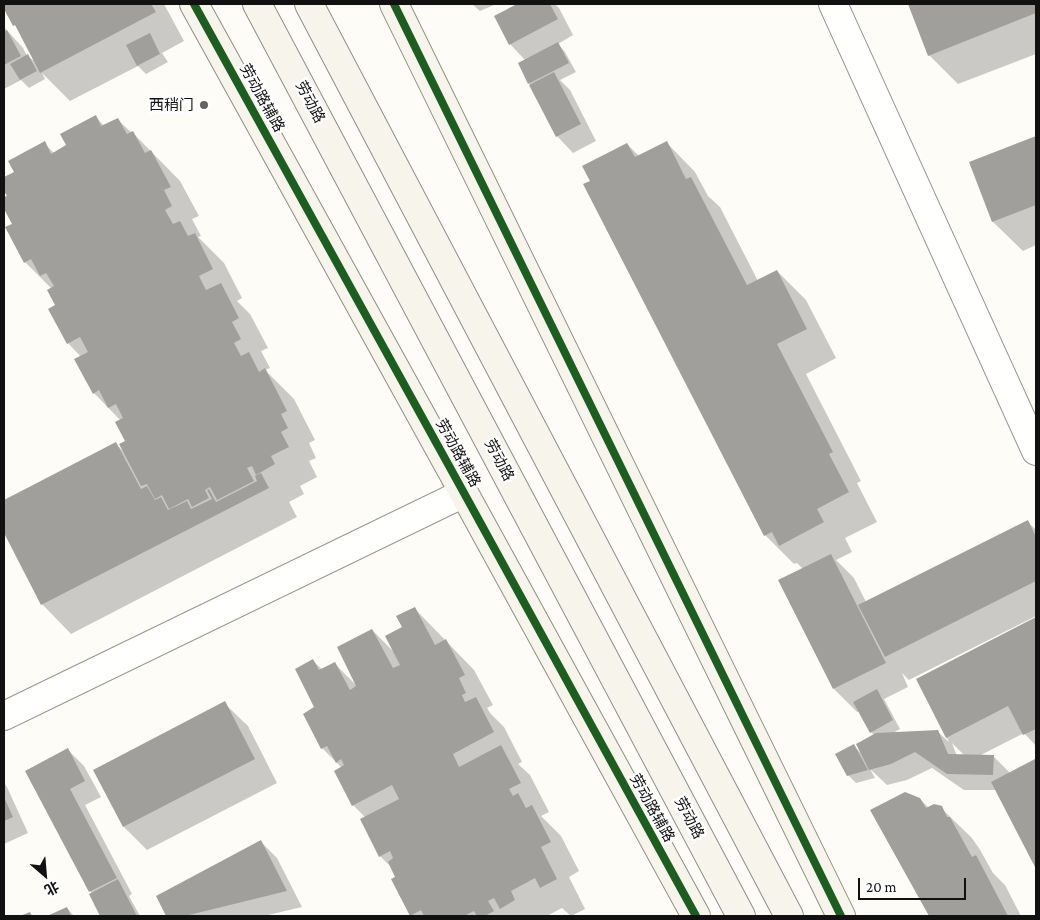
<!DOCTYPE html>
<html>
<head>
<meta charset="utf-8">
<style>
  body { margin:0 }
  #map { position:relative; width:1040px; height:920px; overflow:hidden; background:#fdfcf7; font-family:"Crimson Pro","Noto Sans SC",serif }
  canvas { display:block }
  .frame { position:absolute; inset:0; border:5px solid #111; pointer-events:none }
  .north { position:absolute; left:20px; top:850px; width:50px; height:50px; -webkit-text-stroke:4px #fff; paint-order:stroke; rotate:153deg; font-size:14px; font-weight:700; line-height:20px; text-align:center; color:#111 }
  .north::after { content:''; display:block; margin:auto; width:18px; height:22px; background:#111; clip-path:polygon(50% 0,100% 100%,50% 72%,0 100%) }
  .scale { position:absolute; left:858px; top:878px; width:108px; height:22px; box-sizing:border-box; border:2px solid #111; border-top:0; padding-left:6px; font-size:15px; line-height:18px; white-space:nowrap; color:#111; -webkit-text-stroke:4px #fff; paint-order:stroke }
</style>
</head>
<body>
<div id="map">
<canvas width="1040" height="920"></canvas>
<div class="frame"></div>
<div class="north">北</div>
<div class="scale">20 m</div>
</div>
<script>
const c = document.querySelector('canvas').getContext('2d');
c.lineJoin = 'round';
function paint(path, color) { c.fillStyle = color; c.fill(path, 'evenodd'); }
const shape = rows => new Path2D(rows.map(r => 'M' + r).join(''));
function stroke(path, color, width, dash) { c.strokeStyle = color; c.lineWidth = width; c.lineCap = dash ? 'butt' : 'round'; c.setLineDash(dash || []); c.stroke(path); }
function label(font, color, halo, rows, align = 'center') {
  c.font = font + ' "Crimson Pro","Noto Sans SC",serif'; c.lineWidth = 5; c.setLineDash([]); c.textBaseline = 'middle'; c.strokeStyle = halo; c.fillStyle = color; for (const [text, x, y, turn = 0] of rows) {
    c.save(); c.translate(x, y); c.rotate((+turn || 0) * Math.PI / 180); c.textAlign = isNaN(turn) ? turn : align; if (halo) c.strokeText(text, 0, 0); c.fillText(text, 0, 0); c.restore();
  }
}
paint(shape([
  [4,4,164,4,184,41,162,53,168,62,146,74,138,66,70,101,42,73,45,79,29,88,21,80,4,89,4,27,23,48,27,56,36,62],
  [472,4,493,4,494,5,480,11],
  [519,4,555,4,559,8,573,35,558,44,565,52,576,72,560,80,570,90,596,141,573,153,557,136,529,83,525,60,510,44,495,16],
  [910,4,1036,4,1036,54,958,84,929,55],
  [96,117,104,126,117,119,132,133,133,133,180,181,199,216,192,219,201,236,198,237,224,263,242,298,237,301,250,314,268,348,261,351,270,368,265,370,294,399,315,440,309,443,316,458,309,461,317,477,300,486,304,494,289,502,297,517,71,634,42,604,4,530,4,501,116,444,123,451,127,441,121,421,94,393,81,357,68,343,52,289,25,262,13,225,4,206,4,199,8,196,4,188,4,179,16,172,44,143,54,153,68,146],
  [1036,137,1036,245,1023,251,993,222,971,162],
  [666,142,695,172,708,196,720,207,758,281,777,271,806,300,836,358,806,374,861,481,857,483,877,522,845,538,852,552,836,560,854,578,866,602,1027,521,1036,530,1036,616,909,680,902,673,908,687,884,699,900,729,891,734,938,732,949,742,917,679,1036,619,1036,746,1024,733,979,756,993,756,1010,773,1035,760,1036,761,1036,866,997,790,964,790,932,768,907,780,887,785,870,769,875,778,856,783,848,775,854,746,861,753,874,736,859,711,857,712,834,689,780,581,803,569,797,563,794,564,765,535,592,181,627,144,639,156],
  [952,743,965,756,957,756],
  [415,609,474,670,493,705,487,708,490,713,504,727,522,762,518,764,530,775,549,812,541,816,561,836,579,871,569,877,585,909,571,916,562,908,547,916,412,916,392,868,380,856,365,817,353,805,342,768,322,748,316,708,313,661,323,670,335,664,358,687,372,630,394,652,403,628],
  [224,703,248,726,277,783,147,850,124,827,95,770],
  [68,750,84,766,101,797,85,805,132,894,129,896,140,916,102,916,91,894,92,894,26,771],
  [4,783,7,787,28,833,4,844],
  [920,799,929,808,941,808,971,837,979,848,993,873,1005,885,1021,916,930,916,871,810],
  [261,842,277,858,302,907,264,916,168,916,157,896],
  [67,908,74,916,50,916]
]), '#0003');
paint(shape([
  [4,4,151,4,156,12,40,73,15,25,13,26,4,9],
  [517,4,550,4,558,19,509,45,494,16],
  [908,4,1036,4,1036,13,928,56],
  [7,30,21,56,4,65,4,32],
  [150,33,160,54,137,66,126,45],
  [558,42,569,63,528,84,518,63],
  [28,54,37,71,20,80,10,64],
  [554,72,581,124,556,137,529,85],
  [96,115,101,126,118,118,127,134,133,131,145,153,151,150,171,187,164,190,172,206,165,210,173,224,180,221,188,236,195,233,213,269,199,276,206,290,221,283,239,318,232,322,241,339,234,343,241,356,249,352,259,372,265,368,287,411,281,414,288,428,281,432,289,447,271,456,275,464,256,475,252,466,247,468,254,481,217,500,210,487,205,490,209,498,192,507,188,499,169,509,162,495,155,499,147,484,141,486,119,444,125,441,115,422,123,418,116,404,108,408,99,390,93,394,74,359,88,352,80,337,67,344,48,309,55,305,47,290,54,286,46,273,40,276,31,259,24,263,5,227,12,224,4,209,4,197,7,196,4,191,4,177,14,172,8,161,45,141,51,154,66,145,60,134],
  [1036,136,1036,205,992,222,969,162],
  [667,141,686,179,691,177,747,285,777,270,807,329,777,344,833,452,829,454,849,492,817,509,824,522,779,546,772,532,764,536,583,184,590,181,582,166,627,143,635,157],
  [116,442,141,489,147,486,155,500,161,497,168,510,187,501,191,509,212,499,207,490,209,489,216,502,257,481,255,476,261,473,269,488,41,605,4,533,4,500],
  [1028,520,1036,537,1036,581,885,657,858,605],
  [831,554,886,663,833,689,778,580],
  [415,607,435,645,446,639,465,675,459,678,466,693,462,695,465,702,476,697,494,732,453,754,459,767,501,745,521,783,509,789,513,796,518,793,526,808,532,805,551,842,541,847,557,879,540,888,535,878,511,891,515,900,500,909,494,898,488,901,494,911,485,916,477,916,474,911,464,916,424,916,421,910,410,916,391,879,395,877,388,862,393,858,390,851,379,857,360,819,399,799,392,785,352,806,334,771,344,765,341,759,336,763,327,746,321,749,303,714,314,707,295,669,313,659,319,670,335,662,350,690,356,686,337,647,372,629,393,668,400,665,385,636,402,627,396,616],
  [1036,617,1036,729,1023,735,1008,706,946,738,916,679],
  [877,689,893,720,870,733,853,702],
  [225,701,255,759,123,827,93,770],
  [938,730,948,754,994,755,993,775,947,774,915,752,891,764,869,770,856,744,876,733],
  [854,744,868,770,847,776,835,754],
  [68,748,85,781,70,789,117,878,89,892,25,771],
  [1035,759,1036,761,1036,869,991,782],
  [905,792,920,798,926,808,934,804,942,806,947,817,950,817,972,857,976,855,1008,916,929,916,870,810],
  [4,797,13,817,4,821],
  [261,840,287,891,185,916,166,916,156,896],
  [118,879,137,916,100,916,89,894],
  [67,907,71,916,47,916],
  [30,912,32,916,20,916]
]), '#a19f9c');
const street = shape([
  [833,4,1036,451],
  [4,716,464,493]
]);
const secondary = shape([
  [194,4,464,493,696,916],
  [257,4,741,916],
  [309,4,789,916],
  [394,4,841,916]
]);
stroke(street, '#979795', 30);
stroke(secondary, '#8e8d8b', 30);
stroke(street, '#fffffe', 28);
stroke(secondary, '#f6f4eb', 28);
stroke(shape([
  [194,4,464,493,696,916],
  [394,4,841,916]
]), '#1b5e20', 8);
for (const [x, y, r, color] of [
  [204,105,5,"#646362"]
]) { const dot = new Path2D(); dot.arc(x, y, r, 0, 2 * Math.PI); c.fillStyle = color; c.fill(dot); stroke(dot, '#fff', 2); }
label('15px', '#111', '#fff', [
  ["劳动路辅路",262,98,61],
  ["劳动路",310,102,62],
  ["劳动路辅路",458,453,61],
  ["劳动路",499,460,62],
  ["劳动路辅路",652,808,61],
  ["劳动路",689,818,62]
]);
label('15px', '#111', '#fff', [
  ["西稍门",194,105]
], 'right');
</script>
</body>
</html>
